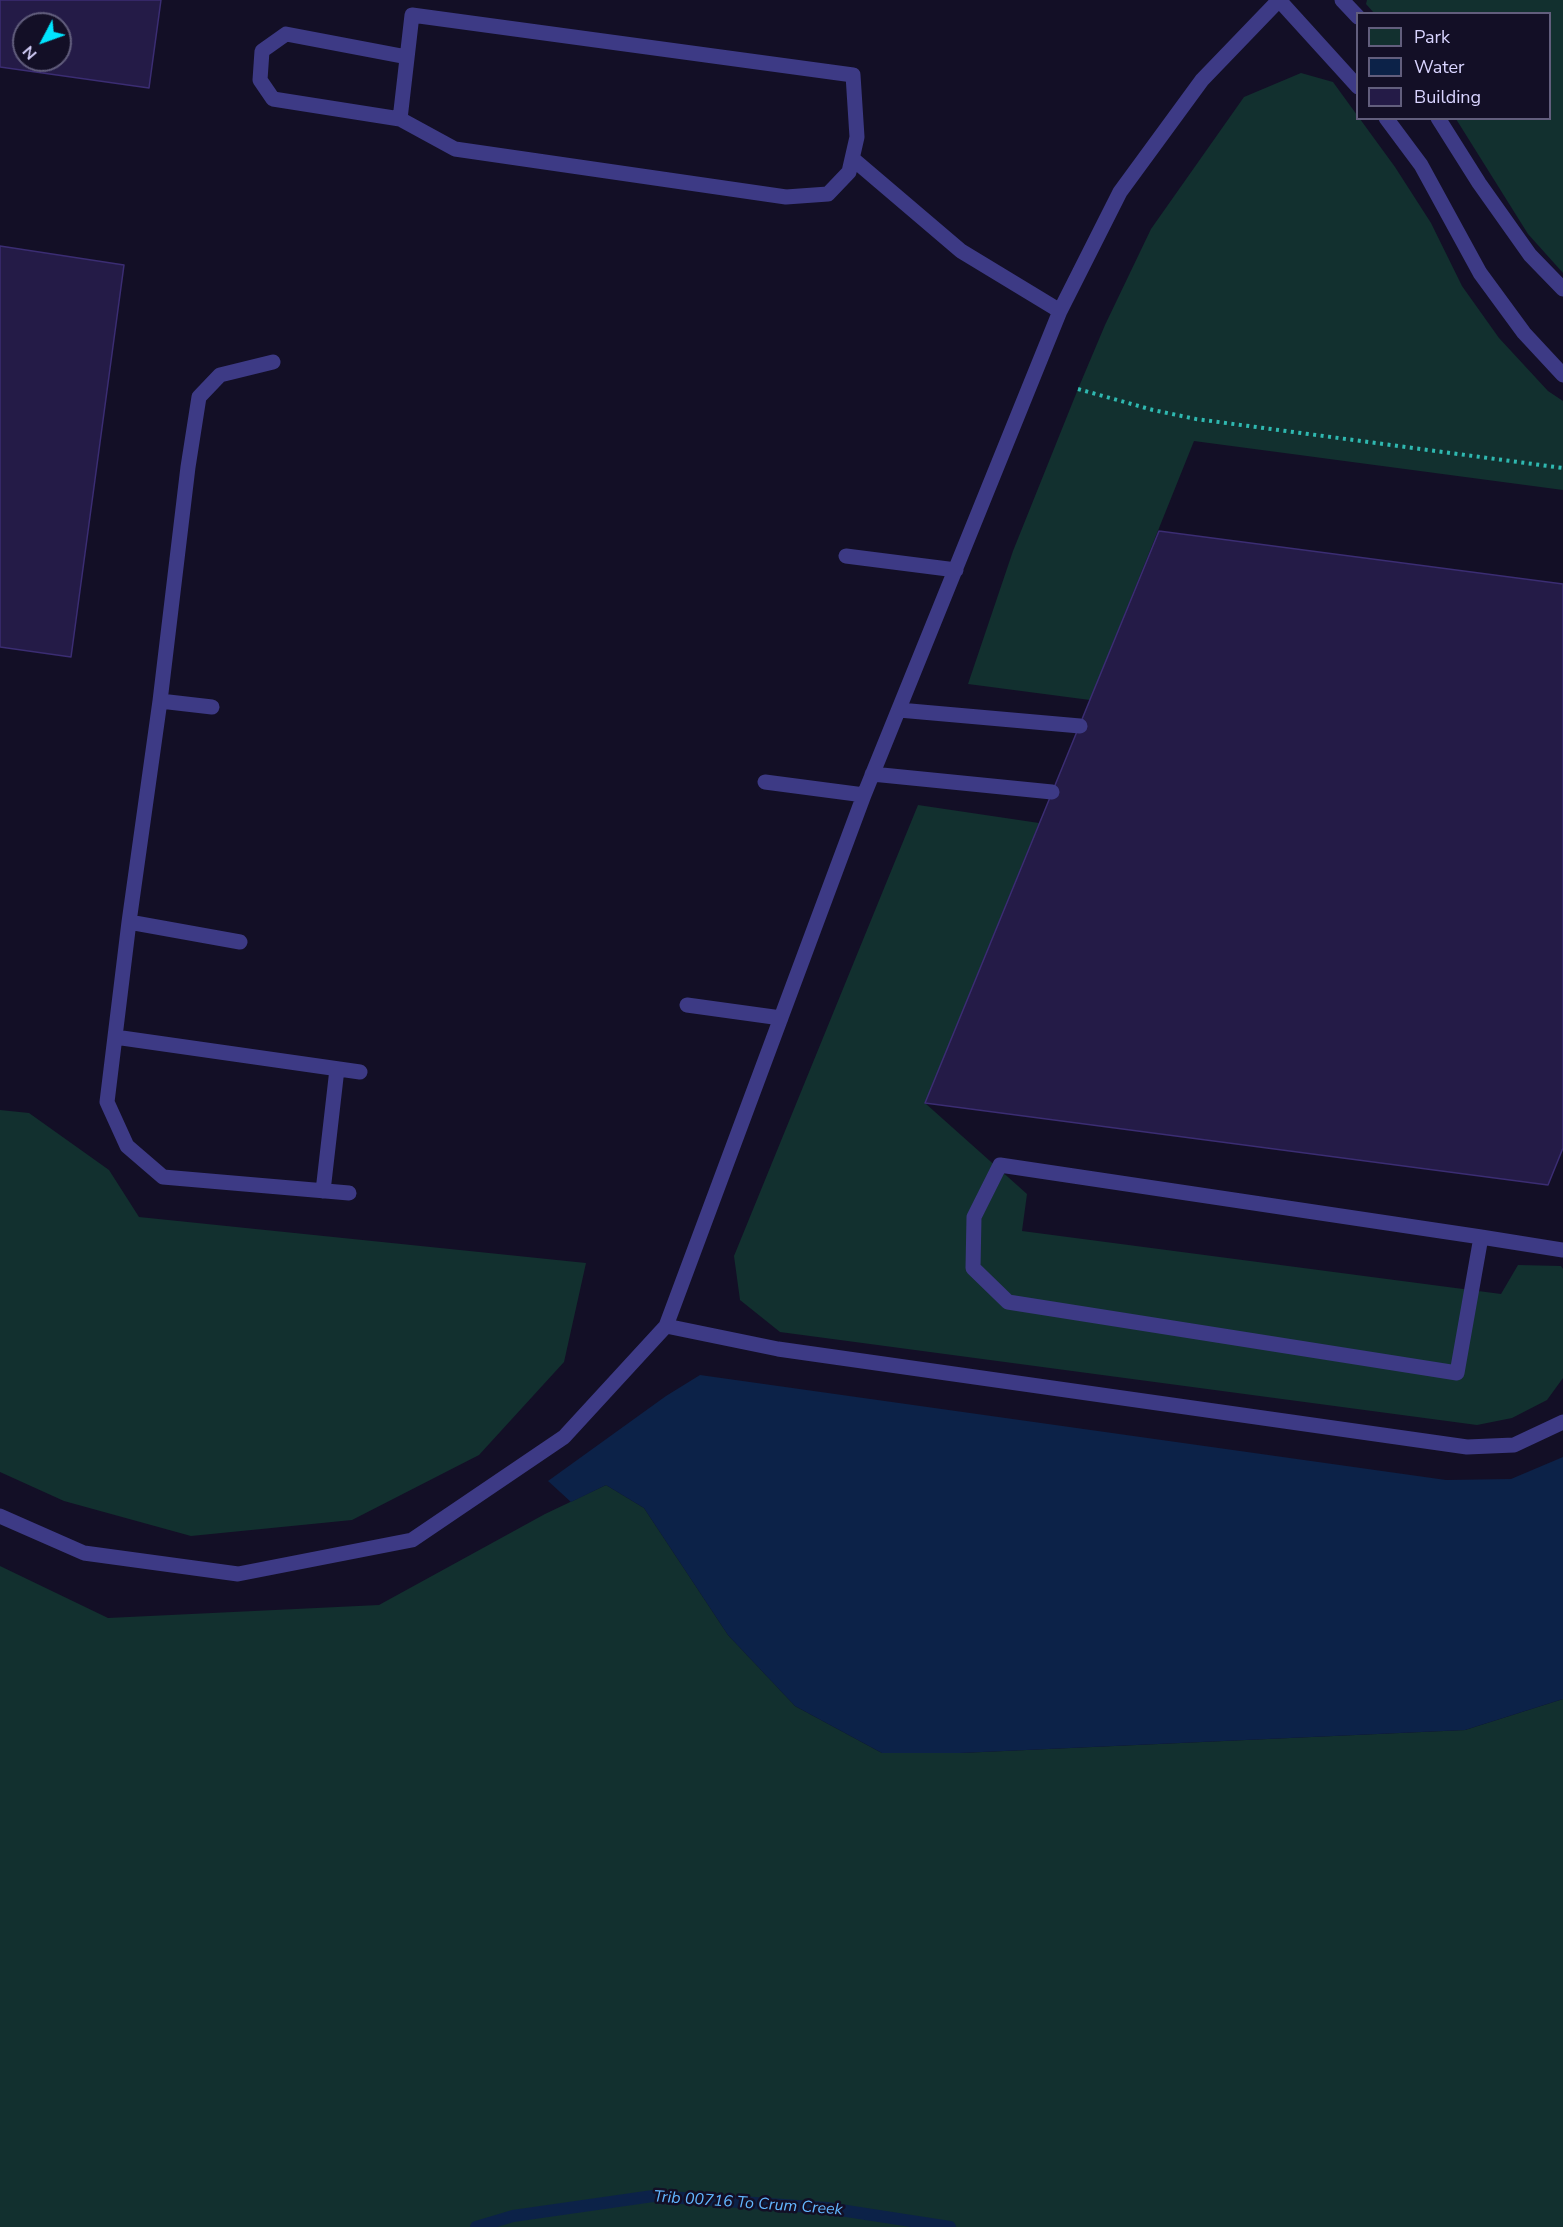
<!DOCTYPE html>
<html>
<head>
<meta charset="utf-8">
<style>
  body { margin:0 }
  #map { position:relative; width:1563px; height:2227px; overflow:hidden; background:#130f26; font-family:"Nunito Sans",sans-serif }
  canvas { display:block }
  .legend { position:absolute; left:1356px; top:12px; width:195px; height:108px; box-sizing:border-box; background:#130f26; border:2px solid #625e7d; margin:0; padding:8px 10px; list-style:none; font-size:18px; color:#d9d4ff }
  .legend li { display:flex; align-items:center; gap:12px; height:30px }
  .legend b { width:30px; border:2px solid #625e7d }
  .north { position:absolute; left:12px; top:12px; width:60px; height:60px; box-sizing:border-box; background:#130f26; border:2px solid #625e7d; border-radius:50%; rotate:229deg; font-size:16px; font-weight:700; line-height:24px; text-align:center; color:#d9d4ff }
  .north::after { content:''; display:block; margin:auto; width:21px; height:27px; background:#00e5ff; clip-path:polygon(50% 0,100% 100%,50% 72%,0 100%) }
</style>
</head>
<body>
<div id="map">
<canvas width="1563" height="2227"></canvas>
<ul class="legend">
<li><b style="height:16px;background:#12302f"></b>Park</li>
<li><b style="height:16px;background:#0c2248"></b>Water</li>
<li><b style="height:16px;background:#241b47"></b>Building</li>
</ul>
<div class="north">N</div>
</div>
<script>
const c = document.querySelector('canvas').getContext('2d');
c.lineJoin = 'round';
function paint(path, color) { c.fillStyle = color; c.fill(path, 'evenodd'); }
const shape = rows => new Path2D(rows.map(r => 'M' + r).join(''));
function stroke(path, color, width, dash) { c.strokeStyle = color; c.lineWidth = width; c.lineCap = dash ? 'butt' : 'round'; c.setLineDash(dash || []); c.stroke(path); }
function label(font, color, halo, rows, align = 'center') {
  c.font = font + ' "Nunito Sans",sans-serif'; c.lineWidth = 5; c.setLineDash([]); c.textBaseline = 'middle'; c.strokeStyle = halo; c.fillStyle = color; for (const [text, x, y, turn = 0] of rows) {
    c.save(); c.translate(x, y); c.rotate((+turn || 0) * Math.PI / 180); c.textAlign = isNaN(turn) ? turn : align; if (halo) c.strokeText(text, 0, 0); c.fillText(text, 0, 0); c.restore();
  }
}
paint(shape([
  [1367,0,1563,0,1563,273,1528,234,1456,119,1550,118,1550,14,1374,13,1366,4],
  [1301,73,1333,82,1357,115,1358,118,1360,119,1395,167,1431,223,1462,286,1499,338,1548,391,1563,401,1563,490,1194,441,1090,700,968,684,1013,551,1078,389,1105,325,1151,229,1244,97],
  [918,805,1039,823,925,1103,1027,1194,1022,1231,1501,1294,1518,1265,1561,1266,1563,1269,1563,1378,1547,1400,1512,1418,1477,1425,780,1332,740,1300,734,1256],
  [0,1110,29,1113,109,1170,139,1217,586,1263,564,1362,479,1455,352,1520,191,1536,64,1501,0,1472],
  [606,1485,644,1508,728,1635,795,1706,882,1753,960,1753,1465,1730,1563,1699,1563,2227,0,2227,0,1566,108,1618,379,1605,545,1514]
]), '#12302f');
paint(shape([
  [700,1375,1446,1480,1511,1479,1563,1457,1563,1699,1465,1730,960,1753,882,1753,795,1706,728,1635,644,1508,606,1485,571,1502,548,1481,666,1396]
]), '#0c2248');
stroke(shape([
  [476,2227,513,2216,653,2196,827,2208,950,2227]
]), '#0c2248', 12);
const building = shape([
  [0,0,161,0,149,88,0,67,0,0],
  [24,24,60,24,60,60,24,60,24,24],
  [0,246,124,265,71,657,0,647,0,246],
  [1159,531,1563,584,1563,1148,1548,1185,925,1103,1159,531]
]);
paint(building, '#241b47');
stroke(building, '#3b2d73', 1.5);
stroke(shape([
  [1078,389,1153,410,1196,419,1563,468]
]), '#2fb8b0', 4, [3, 4.5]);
stroke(shape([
  [1279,0,1358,87],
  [1342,0,1358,17],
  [412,15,853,75,857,137,849,172,828,194,786,197,455,149,400,119,412,15],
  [1386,118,1421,165,1480,273,1524,333,1563,375],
  [1438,118,1479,183,1530,255,1563,289],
  [400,119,273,99,260,80,262,51,286,34,407,57],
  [853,159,961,251,1060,311],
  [273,362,220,375,199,397,188,467,160,701,129,922,107,1102,127,1146,163,1177,349,1193],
  [846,556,956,570],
  [160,701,212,707],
  [899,710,1080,726],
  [872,774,1052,792],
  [765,782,864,795],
  [129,922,240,942],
  [687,1005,781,1018],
  [115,1037,360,1072],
  [323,1191,337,1069],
  [1481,1237,1457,1373,1008,1302,973,1268,974,1217,1000,1165,1481,1237,1563,1250],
  [666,1326,778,1349,1467,1447,1514,1445,1563,1422],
  [0,1516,84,1553,238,1574,412,1540,564,1437,666,1326,864,795,1060,311,1120,192,1202,80,1279,0]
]), '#3d3a85', 15);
label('italic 16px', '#62b6ff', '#130f26', [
  ["Trib 00716 To Crum Creek",748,2204,4]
]);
</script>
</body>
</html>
